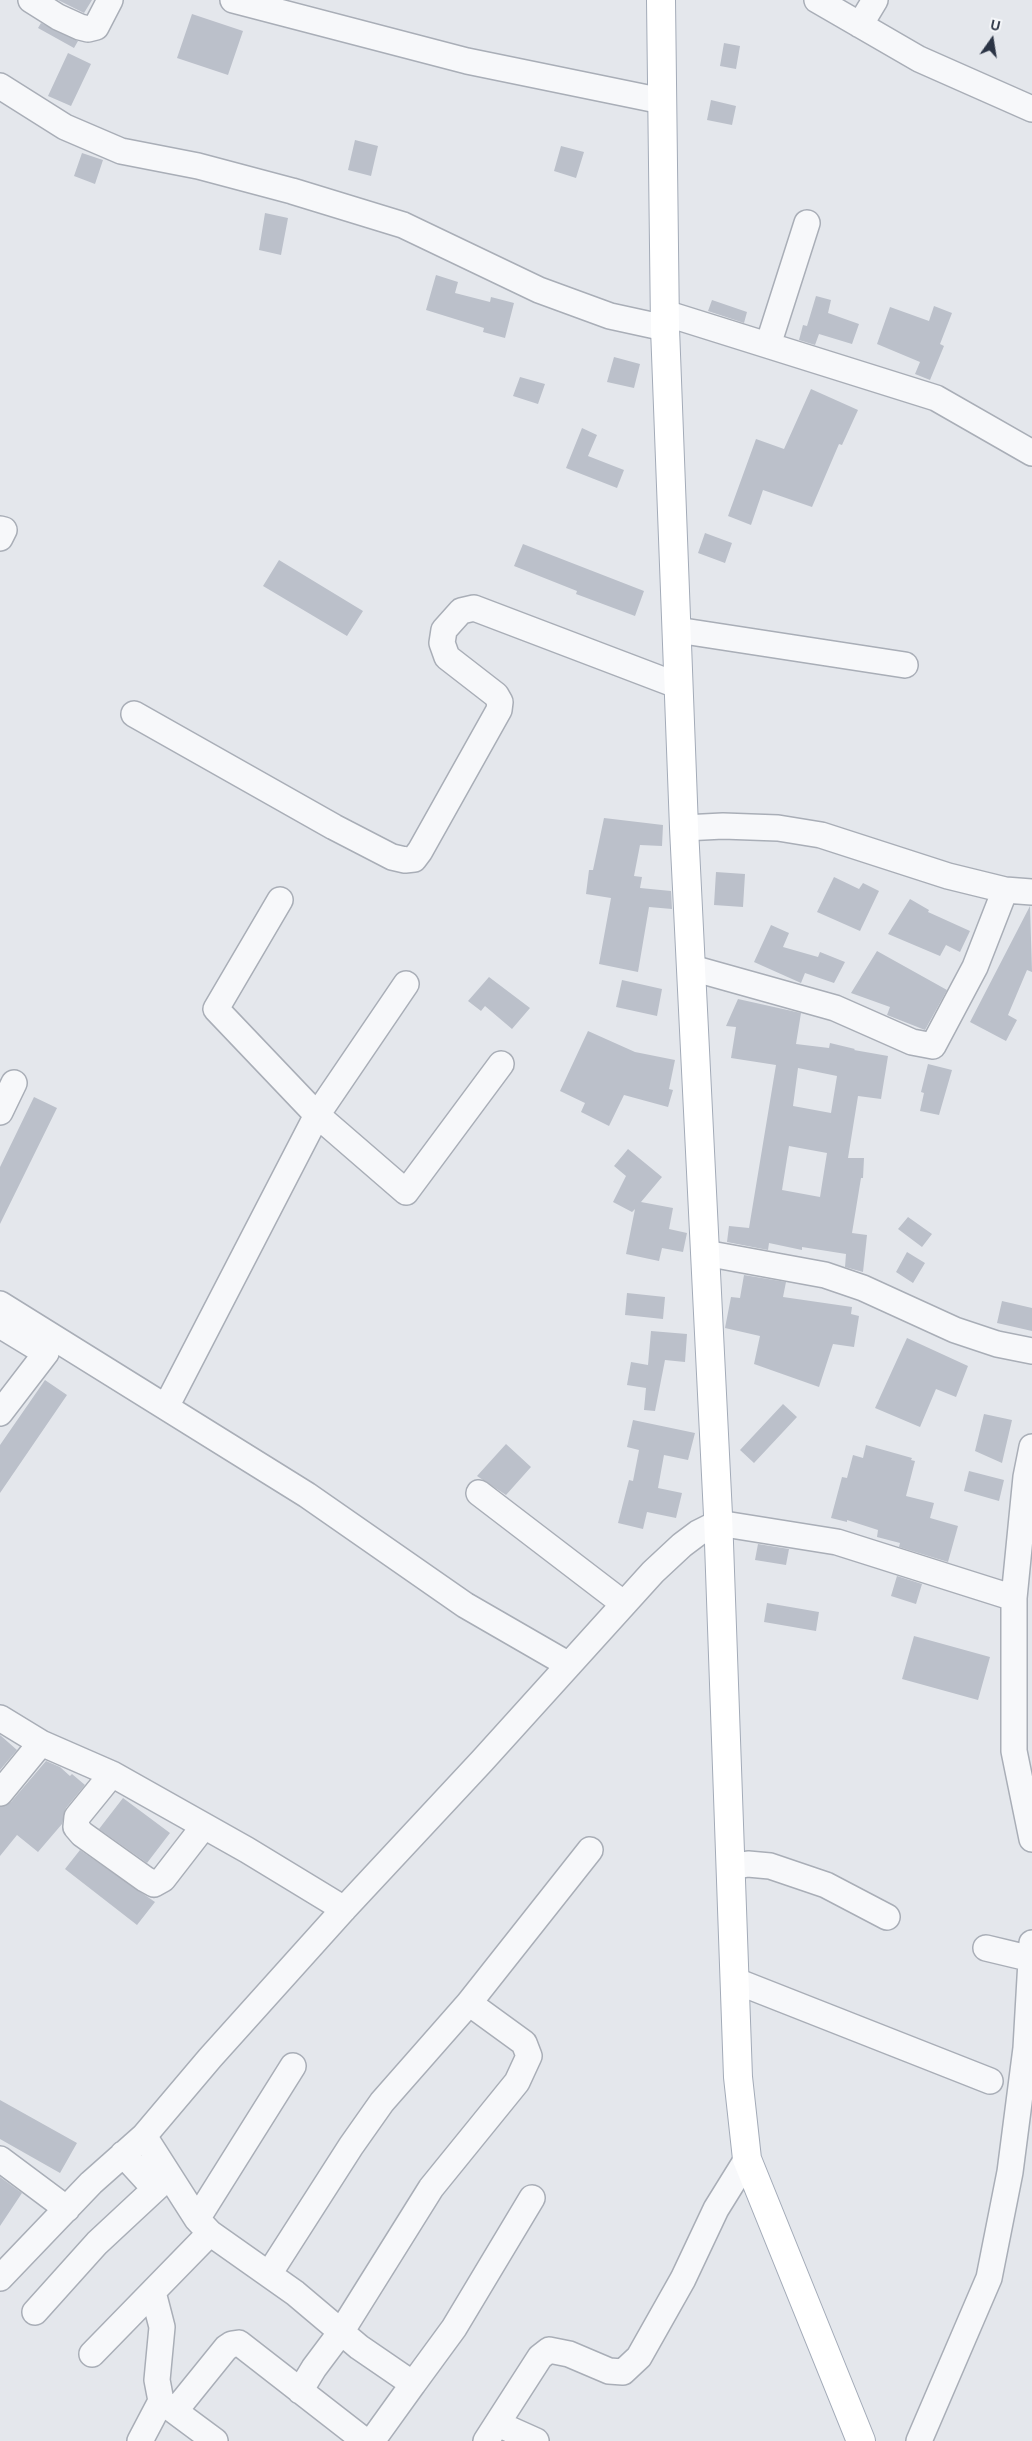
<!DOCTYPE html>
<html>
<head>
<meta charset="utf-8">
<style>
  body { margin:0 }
  #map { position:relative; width:1032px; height:2441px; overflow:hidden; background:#e4e7ec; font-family:"DM Sans",sans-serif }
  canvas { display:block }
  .north { position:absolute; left:967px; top:15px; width:50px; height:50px; -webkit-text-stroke:4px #f4f6f9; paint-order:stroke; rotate:13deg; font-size:14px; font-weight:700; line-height:20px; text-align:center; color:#2b3445 }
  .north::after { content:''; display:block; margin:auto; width:18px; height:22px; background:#2b3445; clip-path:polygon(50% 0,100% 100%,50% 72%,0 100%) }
</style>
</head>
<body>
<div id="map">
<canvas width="1032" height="2441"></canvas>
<div class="north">U</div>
</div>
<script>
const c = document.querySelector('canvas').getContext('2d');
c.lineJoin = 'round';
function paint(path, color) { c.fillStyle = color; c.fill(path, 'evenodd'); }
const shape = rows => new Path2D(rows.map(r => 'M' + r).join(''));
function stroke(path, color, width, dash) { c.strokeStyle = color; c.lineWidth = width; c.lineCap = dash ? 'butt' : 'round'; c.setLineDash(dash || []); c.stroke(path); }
paint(shape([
  [58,0,92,0,84,13],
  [192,14,243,31,228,75,177,58],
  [41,23,78,41,74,48,38,28],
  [724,43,740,46,736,69,720,66],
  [68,53,91,64,71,106,48,96],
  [711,100,736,106,732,125,707,120],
  [355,140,378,146,371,176,348,170],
  [561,146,584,152,576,178,554,171],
  [82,153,103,160,95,184,74,176],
  [265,213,288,218,281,255,259,250],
  [436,275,458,282,455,293,490,302,491,297,514,303,505,338,483,332,484,328,426,310],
  [816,296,831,300,828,313,859,324,852,344,819,334,815,345,799,340,803,325,807,326],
  [712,300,747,312,744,323,708,311],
  [934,306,952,313,940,344,944,346,930,380,915,374,920,362,877,344,890,307,929,321],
  [614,357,640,364,634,388,607,382],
  [520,377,545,384,538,404,513,396],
  [811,389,858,410,842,445,839,444,812,507,763,490,751,525,728,516,756,439,784,449],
  [582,428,597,435,588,456,624,470,617,488,566,468],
  [705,533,732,543,725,563,698,553],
  [523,544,644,591,635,616,576,594,577,591,514,566],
  [279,560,363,611,347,636,263,586],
  [604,818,663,825,662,846,640,845,634,876,642,877,640,888,671,891,672,909,649,907,638,972,599,964,611,898,586,894,589,870,593,870],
  [716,872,745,874,743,907,714,905],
  [834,877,859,889,863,883,879,891,860,931,817,912],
  [910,899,929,910,928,912,970,931,960,952,946,945,940,956,888,934],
  [1030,906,1032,972,1027,970,1008,1015,1017,1020,1006,1041,970,1022],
  [771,925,789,933,783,947,818,957,820,952,845,962,834,983,805,973,801,983,754,962],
  [877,951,947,990,925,1030,887,1015,890,1007,851,993],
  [489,977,530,1008,512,1029,485,1006,481,1011,468,1001],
  [622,980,662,989,657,1016,616,1007],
  [738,999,801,1013,796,1044,829,1048,830,1043,855,1049,854,1050,888,1056,881,1099,858,1096,848,1158,864,1158,863,1178,861,1178,852,1233,867,1235,863,1272,845,1267,846,1254,802,1247,802,1250,769,1243,768,1250,727,1242,729,1226,749,1228,776,1065,731,1058,736,1027,726,1026],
  [798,1068,837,1076,831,1113,793,1106],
  [789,1146,827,1153,820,1197,782,1190],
  [588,1031,635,1052,675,1060,669,1089,673,1090,668,1107,624,1095,609,1126,581,1112,585,1103,560,1091],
  [928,1064,952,1070,939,1115,920,1111,924,1093,921,1092],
  [34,1097,57,1108,0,1224,0,1167],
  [628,1149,662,1177,641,1202,673,1208,669,1229,687,1233,683,1252,662,1248,659,1261,626,1254,635,1209,632,1212,613,1202,626,1176,614,1166],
  [908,1217,932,1234,922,1247,898,1229],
  [907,1252,925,1263,913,1283,896,1272],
  [744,1275,786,1282,783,1297,852,1307,851,1314,859,1316,854,1347,833,1344,819,1387,754,1364,760,1336,725,1328,731,1297,740,1298],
  [627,1293,665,1297,663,1319,625,1315],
  [1002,1301,1032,1308,1032,1331,997,1323],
  [651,1331,687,1334,685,1362,665,1360,655,1411,644,1410,646,1388,627,1385,631,1362,648,1365],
  [907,1338,968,1366,956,1397,936,1389,920,1427,875,1408],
  [45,1380,67,1395,0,1493,0,1445],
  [783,1404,797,1417,754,1463,740,1450],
  [984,1414,1012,1420,1002,1463,975,1451],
  [633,1420,695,1433,688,1460,664,1455,658,1488,682,1493,676,1518,647,1512,643,1529,618,1523,629,1480,633,1481,639,1450,627,1447],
  [506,1444,531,1467,506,1495,477,1476],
  [866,1445,912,1458,911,1460,915,1461,906,1496,934,1503,930,1518,958,1526,948,1562,899,1547,900,1543,877,1537,878,1530,847,1520,847,1522,831,1518,842,1477,847,1478,853,1455,863,1458],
  [969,1471,1004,1480,999,1501,964,1491],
  [758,1544,789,1549,786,1565,755,1560],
  [897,1576,922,1584,916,1604,891,1596],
  [767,1603,819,1612,816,1631,764,1622],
  [914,1636,990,1657,978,1700,902,1679],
  [0,1735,17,1750,0,1770],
  [46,1761,60,1767,70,1776,72,1774,85,1785,66,1808,62,1824,38,1852,17,1835,0,1856,0,1807,11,1802],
  [123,1798,170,1833,147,1863,99,1829],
  [80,1850,155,1902,137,1925,65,1869],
  [0,2100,77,2143,60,2173,0,2139],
  [0,2177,22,2193,0,2226]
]), '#bbc0ca');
const minor = shape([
  [31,0,58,17,80,27,88,29,96,27,110,0],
  [233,0,467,61,662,101],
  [817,0,919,59,1032,109],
  [860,25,875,0],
  [0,86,65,127,121,151,198,166,292,191,403,225,539,290,610,316,665,328],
  [665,313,936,398,1032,453],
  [768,345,807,223],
  [0,529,4,530,0,538],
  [677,630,905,665],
  [134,714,334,827,392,857,405,860,414,859,420,851,499,710,500,702,496,695,447,657,442,643,444,630,461,611,474,608,679,686],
  [684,828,723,826,778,828,821,835,948,876,1005,890,1032,892],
  [280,900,216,1009,317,1115,406,984],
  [692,968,835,1008,912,1042,933,1046,975,967,1005,890],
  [0,1112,14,1083],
  [705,1253,825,1275,863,1288,955,1330,997,1344,1032,1351],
  [0,1304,307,1495,465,1605,569,1665],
  [0,1325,46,1353,0,1413],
  [166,1407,317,1115,406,1192,501,1064],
  [1032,1447,1026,1477,1014,1598,1014,1751,1032,1839],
  [479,1493,624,1604],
  [0,1718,41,1743,112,1774,247,1850,344,1909],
  [112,1774,77,1817,76,1827,82,1834,145,1879,154,1884,163,1879,204,1826],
  [0,1793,41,1743],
  [731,1867,748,1864,770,1866,826,1885,887,1917],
  [986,1948,1032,1959],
  [736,1981,990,2081],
  [469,2003,590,1850],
  [144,2136,197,2219,210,2233,295,2293,359,2347,413,2384,372,2441],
  [123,2154,155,2189],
  [0,2159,67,2209],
  [197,2219,293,2066],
  [269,2274,351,2146,382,2102,469,2003,524,2043,529,2056,517,2082,431,2188,341,2332,314,2368,300,2391],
  [0,2278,91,2183,144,2136,210,2058,344,1909,482,1761,653,1572,682,1545,698,1533,718,1523,837,1542,1014,1598],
  [35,2312,97,2243,169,2176],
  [92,2354,210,2233],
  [413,2384,454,2328,532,2198],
  [161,2401,215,2441],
  [175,2411,226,2348,232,2344,239,2343,365,2441],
  [498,2424,536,2441],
  [140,2441,161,2401,157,2380,162,2327,153,2292],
  [486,2441,540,2357,549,2350,569,2354,609,2371,623,2372,639,2357,683,2279,716,2209,747,2159],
  [919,2441,989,2278,1010,2172,1026,2048,1032,1943]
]);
const major = shape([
  [661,0,665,328,684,828,718,1515,738,2077,747,2159,861,2441]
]);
stroke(minor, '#a9aeb7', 28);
stroke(major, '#a3abb8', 30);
stroke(minor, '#f7f8fa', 25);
stroke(major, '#fff', 28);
</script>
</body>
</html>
